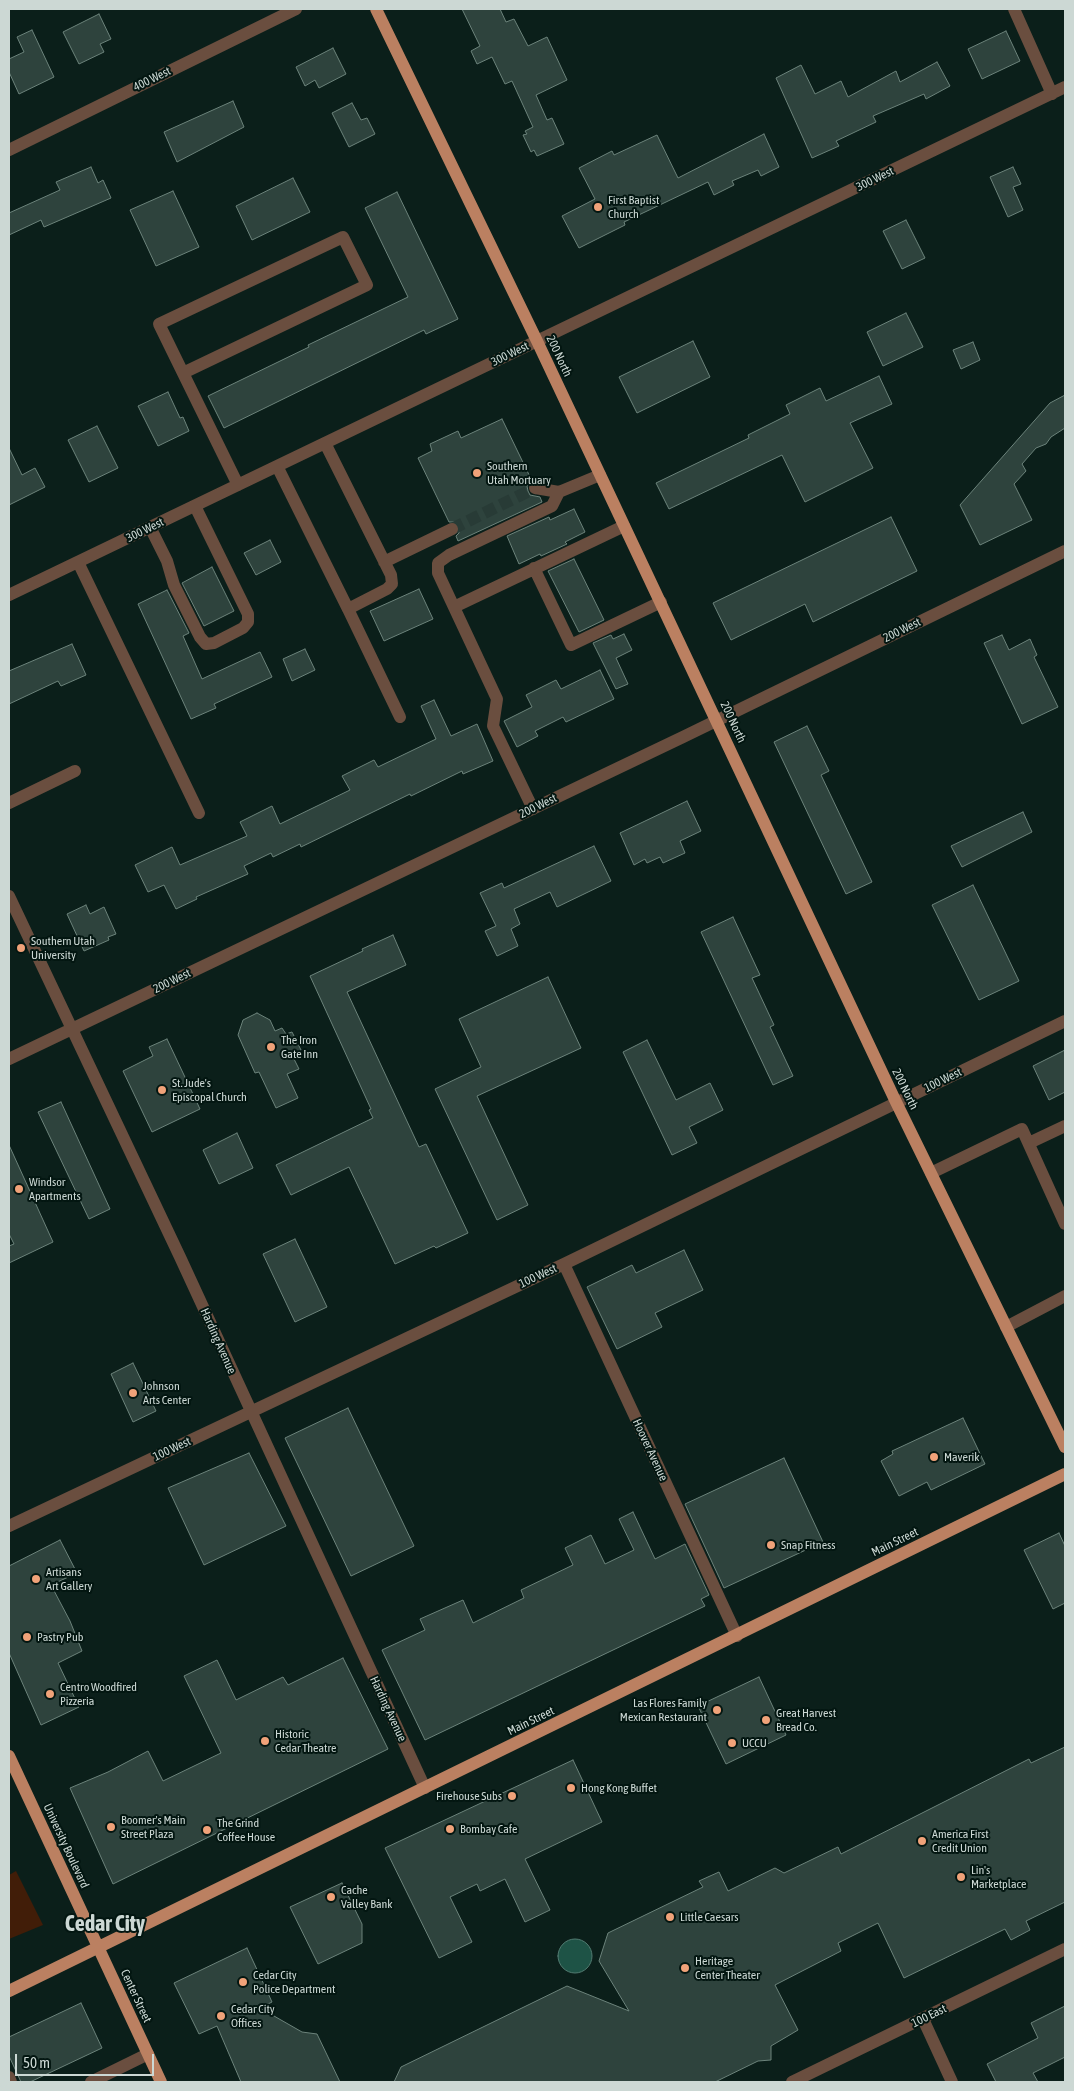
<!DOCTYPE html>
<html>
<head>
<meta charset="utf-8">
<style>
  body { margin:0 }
  #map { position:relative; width:1074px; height:2091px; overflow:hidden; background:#0b1f1a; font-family:"Asap Condensed",sans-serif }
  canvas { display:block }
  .frame { position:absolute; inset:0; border:10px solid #ccd8d4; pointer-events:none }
  .scale { position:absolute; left:15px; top:2054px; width:139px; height:22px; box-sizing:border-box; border:2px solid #ccd8d4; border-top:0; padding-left:6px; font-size:15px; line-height:18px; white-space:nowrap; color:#ccd8d4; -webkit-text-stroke:4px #031611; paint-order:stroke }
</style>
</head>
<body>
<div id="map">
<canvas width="1074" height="2091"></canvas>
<div class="frame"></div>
<div class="scale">50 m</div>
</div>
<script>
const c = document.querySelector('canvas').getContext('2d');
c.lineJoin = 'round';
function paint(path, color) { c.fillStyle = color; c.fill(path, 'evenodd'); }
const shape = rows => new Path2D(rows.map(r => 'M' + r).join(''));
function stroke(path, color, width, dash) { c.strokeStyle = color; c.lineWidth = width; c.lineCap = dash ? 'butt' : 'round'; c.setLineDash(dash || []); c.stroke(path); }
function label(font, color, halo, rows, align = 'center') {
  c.font = font + ' "Asap Condensed",sans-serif'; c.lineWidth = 4; c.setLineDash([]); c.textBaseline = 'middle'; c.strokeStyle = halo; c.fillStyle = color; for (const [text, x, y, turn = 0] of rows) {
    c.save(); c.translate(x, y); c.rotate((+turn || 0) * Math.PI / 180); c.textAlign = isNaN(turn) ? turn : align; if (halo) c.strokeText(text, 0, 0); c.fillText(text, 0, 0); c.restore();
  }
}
paint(shape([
  [16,1871,43,1925,9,1939,9,1875]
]), '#411d08');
const water = shape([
  '558 1956a17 17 0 1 1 34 0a17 17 0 1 1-34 0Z'
]);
paint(water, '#1e5346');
stroke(water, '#527b71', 1);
const building = shape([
  [462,9,500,9,506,22,514,19,528,46,547,37,567,80,536,95,547,120,552,118,564,144,537,156,534,150,531,152,523,135,527,134,525,131,533,127,512,81,505,84,492,57,477,64,471,51,480,46,462,9],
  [99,14,111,39,100,44,104,52,79,64,63,32,99,14],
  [32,30,54,77,19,94,9,72,9,59,24,52,17,37,32,30],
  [1006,31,1020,61,982,79,968,49,1006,31],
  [333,48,346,74,319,88,315,80,305,86,296,67,333,48],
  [937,62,950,86,926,99,924,94,873,116,876,122,836,141,839,146,812,158,776,78,801,65,815,94,841,81,848,97,896,71,900,82,937,62],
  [233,101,244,127,177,162,164,132,233,101],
  [352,103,361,120,367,118,375,134,349,147,332,113,352,103],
  [764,134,779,167,761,176,758,170,732,181,734,185,714,195,708,182,624,222,625,225,579,248,562,216,595,199,579,168,612,151,614,155,657,135,678,178,764,134],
  [91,167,98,183,103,180,111,198,44,227,41,220,9,235,9,213,60,190,56,182,91,167],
  [1013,167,1021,184,1013,187,1023,210,1008,217,990,177,1013,167],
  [293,178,310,212,252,240,236,206,293,178],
  [173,191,199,247,156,266,130,210,173,191],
  [397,192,458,319,426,334,424,330,224,428,208,396,309,347,308,345,408,297,365,208,397,192],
  [906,220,925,258,902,269,883,231,906,220],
  [906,313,923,347,883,366,867,332,906,313],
  [693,341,710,377,637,413,619,377,693,341],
  [973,342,980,360,961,369,953,350,973,342],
  [879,376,892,404,850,423,873,468,805,502,782,455,669,509,656,483,749,438,748,435,790,414,786,405,820,388,826,401,879,376],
  [168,392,180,418,183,417,189,431,158,446,138,406,168,392],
  [1065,395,1065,428,1051,437,1046,444,1036,448,1022,464,1026,471,1014,484,1032,520,980,545,960,505,1050,403,1065,395],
  [502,419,532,481,527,486,528,491,530,495,540,497,542,502,458,541,456,536,459,533,459,526,456,522,449,522,418,458,432,451,430,444,458,431,461,438,502,419],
  [97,426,118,468,89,482,68,440,97,426],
  [9,448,22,475,35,468,45,487,9,505,9,448],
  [574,509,585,532,565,542,567,544,541,556,540,554,519,564,507,536,549,517,550,520,574,509],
  [891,517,917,571,813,622,805,604,731,640,713,603,891,517],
  [270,540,281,562,256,575,244,553,270,540],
  [574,559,604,620,579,632,548,571,574,559],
  [212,567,234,611,204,626,182,583,212,567],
  [419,589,433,619,384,641,370,611,419,589],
  [167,590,189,633,183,636,202,679,260,652,272,677,214,704,216,708,191,719,138,604,167,590],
  [624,634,632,650,616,658,628,684,616,689,593,643,611,635,613,639,624,634],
  [1002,635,1009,650,1030,639,1037,655,1034,657,1058,707,1022,724,984,643,1002,635],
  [72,644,86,675,61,686,58,681,9,704,9,671,72,644],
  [305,649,315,670,292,681,283,659,305,649],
  [600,670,614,699,566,722,563,717,535,731,538,736,517,747,504,721,532,707,526,695,556,680,561,689,600,670],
  [434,700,451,736,477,724,493,761,463,774,462,771,411,796,410,794,301,847,300,844,273,857,271,853,244,866,248,874,196,897,197,899,176,909,164,885,148,892,135,865,172,847,180,865,247,836,240,822,272,806,280,824,350,790,342,776,374,760,378,767,436,739,421,706,434,700],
  [807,726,829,771,821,775,872,882,846,894,774,742,807,726],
  [687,801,701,831,680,841,685,853,663,863,660,857,647,863,645,859,634,865,620,833,687,801],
  [1023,812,1032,832,962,867,951,846,1023,812],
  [594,846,611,881,557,907,550,892,514,909,520,924,511,929,518,946,497,956,485,931,496,926,480,893,502,883,504,888,594,846],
  [973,885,1019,981,979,1000,932,905,973,885],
  [86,905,90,914,104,907,116,934,108,937,109,940,84,951,67,914,86,905],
  [733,917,760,975,752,978,774,1025,770,1027,793,1076,773,1085,701,932,733,917],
  [393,935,406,965,347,992,419,1147,426,1144,468,1233,436,1248,434,1246,395,1264,349,1167,291,1195,276,1165,373,1118,369,1110,371,1109,310,976,363,951,362,949,393,935],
  [548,977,581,1048,477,1096,528,1205,497,1220,435,1089,481,1067,459,1019,548,977],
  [257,1013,270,1020,275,1031,282,1028,286,1034,292,1032,301,1050,292,1055,299,1069,287,1074,298,1098,276,1108,259,1072,255,1073,238,1035,243,1020,257,1013],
  [167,1039,200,1109,152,1132,123,1071,153,1056,149,1047,167,1039],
  [647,1040,676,1100,710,1083,723,1110,689,1127,697,1143,672,1155,623,1052,647,1040],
  [1065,1050,1065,1092,1049,1100,1033,1066,1065,1050],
  [61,1102,110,1209,89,1219,38,1112,61,1102],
  [237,1133,253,1168,219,1184,203,1150,237,1133],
  [9,1145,53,1242,9,1263,9,1246,14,1244,9,1234,9,1145],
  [295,1239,327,1307,295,1322,263,1254,295,1239],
  [684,1250,703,1290,655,1313,662,1327,617,1349,587,1287,632,1265,636,1273,684,1250],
  [133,1363,156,1411,133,1422,111,1374,133,1363],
  [348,1408,414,1546,351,1576,285,1438,348,1408],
  [963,1418,985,1464,931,1490,927,1482,899,1496,881,1461,893,1454,892,1451,963,1418],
  [249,1453,286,1526,204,1565,168,1488,249,1453],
  [784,1458,823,1542,724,1588,685,1504,784,1458],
  [633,1512,655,1559,685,1544,709,1595,701,1599,705,1606,425,1740,382,1650,425,1630,420,1619,463,1600,473,1623,524,1598,521,1590,573,1565,565,1548,591,1535,605,1564,634,1550,619,1519,633,1512],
  [1059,1533,1065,1546,1065,1603,1053,1609,1024,1550,1059,1533],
  [60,1540,77,1573,51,1585,70,1621,82,1651,58,1663,79,1707,41,1725,9,1653,9,1566,60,1540],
  [343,1658,388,1749,113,1884,70,1788,108,1772,148,1751,163,1781,221,1753,184,1676,217,1660,236,1700,283,1677,288,1685,343,1658],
  [759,1677,786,1735,726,1764,698,1706,759,1677],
  [1065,1747,1065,1902,1026,1921,1030,1930,1011,1940,1005,1929,904,1978,878,1923,838,1943,841,1951,775,1985,798,2030,771,2046,771,2060,758,2061,715,2082,394,2082,401,2067,567,1986,629,2011,599,1961,608,1933,703,1887,699,1881,719,1872,728,1891,775,1868,784,1873,838,1847,841,1854,1029,1759,1031,1763,1065,1747],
  [573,1760,602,1822,525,1859,550,1910,525,1922,505,1879,480,1891,477,1884,450,1897,472,1942,439,1958,385,1848,573,1760],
  [342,1883,362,1924,362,1943,318,1964,290,1907,342,1883],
  [247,1948,272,2002,260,2008,302,2032,317,2034,340,2082,241,2082,217,2026,199,2034,174,1983,247,1948],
  [81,2003,102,2048,30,2082,21,2082,9,2056,9,2037,81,2003],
  [1065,2006,1065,2057,1033,2073,1038,2082,996,2082,987,2064,1038,2038,1031,2023,1065,2006]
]);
paint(building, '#2e433d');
stroke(building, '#6c837b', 1);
stroke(shape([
  [452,529,535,488]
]), '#283b36', 12, [12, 6]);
stroke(shape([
  [1014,9,1052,94],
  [9,150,296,9],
  [183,373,159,324,343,237,367,285,183,373,238,485],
  [277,466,348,609,387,589,392,584,391,575,325,443],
  [535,488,559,492,600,475],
  [150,527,167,561,174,585,200,637,206,644,214,643,243,628,248,622,248,614,195,506],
  [78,562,199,813],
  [384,562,452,529],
  [534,568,571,645,661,602],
  [9,595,1065,87],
  [454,607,624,526],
  [348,609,400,717],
  [9,803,75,771],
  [533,809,493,726,497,699,438,573,438,563,449,555,552,506,559,492],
  [9,896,180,1257,425,1788],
  [9,1059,683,737,1065,551],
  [1029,1143,1065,1126],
  [931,1173,1022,1129,1065,1224],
  [564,1264,737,1636],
  [1006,1327,1065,1296],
  [9,1526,564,1264,1065,1021],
  [923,2019,952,2082],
  [9,2077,11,2082],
  [91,2082,148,2054],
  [792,2082,1065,1949]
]), '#6a4e3f', 12);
stroke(shape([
  [376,9,537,341,896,1102,1065,1447],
  [9,1756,161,2082],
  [9,1991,1065,1474]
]), '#bb8061', 12);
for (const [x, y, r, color] of [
  [598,207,5,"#f0a279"],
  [477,473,5,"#f0a279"],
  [21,948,5,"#f0a279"],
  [271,1047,5,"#f0a279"],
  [162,1090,5,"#f0a279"],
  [19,1189,5,"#f0a279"],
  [133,1393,5,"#f0a279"],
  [934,1457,5,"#f0a279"],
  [771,1545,5,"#f0a279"],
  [36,1579,5,"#f0a279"],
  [27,1637,5,"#f0a279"],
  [50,1694,5,"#f0a279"],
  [717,1710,5,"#f0a279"],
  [766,1720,5,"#f0a279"],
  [265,1741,5,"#f0a279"],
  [732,1743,5,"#f0a279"],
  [571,1788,5,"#f0a279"],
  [512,1796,5,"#f0a279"],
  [111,1827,5,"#f0a279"],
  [450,1829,5,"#f0a279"],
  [207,1830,5,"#f0a279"],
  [922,1841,5,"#f0a279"],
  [961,1877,5,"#f0a279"],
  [331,1897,5,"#f0a279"],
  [670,1917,5,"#f0a279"],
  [685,1968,5,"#f0a279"],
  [243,1982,5,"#f0a279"],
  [221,2016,5,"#f0a279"]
]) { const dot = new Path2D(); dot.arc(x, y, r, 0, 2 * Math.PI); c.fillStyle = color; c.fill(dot); stroke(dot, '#031611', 2); }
label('12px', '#ccd8d4', '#031611', [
  ["400 West",152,79,-26],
  ["300 West",875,179,-26],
  ["300 West",510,354,-26],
  ["200 North",559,356,65],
  ["300 West",145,530,-26],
  ["200 West",902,630,-26],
  ["200 North",733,722,65],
  ["200 West",538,806,-26],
  ["200 West",172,981,-26],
  ["100 West",943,1080,-26],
  ["200 North",905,1089,64],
  ["100 West",538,1276,-25],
  ["Harding Avenue",218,1341,66],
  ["100 West",172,1449,-25],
  ["Hoover Avenue",650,1450,65],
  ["Main Street",895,1542,-26],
  ["Harding Avenue",388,1709,65],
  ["Main Street",531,1721,-26],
  ["University Boulevard",66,1846,65],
  ["Center Street",136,1996,65],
  ["100 East",929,2016,-26]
]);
label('12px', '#ccd8d4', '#031611', [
  ["First Baptist",608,200],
  ["Church",608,214],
  ["Southern",487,466],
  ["Utah Mortuary",487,480],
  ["Southern Utah",31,941],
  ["University",31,955],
  ["The Iron",281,1040],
  ["Gate Inn",281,1054],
  ["St. Jude's",172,1083],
  ["Episcopal Church",172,1097],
  ["Windsor",29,1182],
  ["Apartments",29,1196],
  ["Johnson",143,1386],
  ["Arts Center",143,1400],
  ["Maverik",944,1457],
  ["Snap Fitness",781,1545],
  ["Artisans",46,1572],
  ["Art Gallery",46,1586],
  ["Pastry Pub",37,1637],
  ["Centro Woodfired",60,1687],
  ["Pizzeria",60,1701],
  ["Las Flores Family",707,1703,"right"],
  ["Mexican Restaurant",707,1717,"right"],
  ["Great Harvest",776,1713],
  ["Bread Co.",776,1727],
  ["Historic",275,1734],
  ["Cedar Theatre",275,1748],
  ["UCCU",742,1743],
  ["Hong Kong Buffet",581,1788],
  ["Firehouse Subs",502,1796,"right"],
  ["Boomer's Main",121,1820],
  ["Street Plaza",121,1834],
  ["The Grind",217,1823],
  ["Coffee House",217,1837],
  ["Bombay Cafe",460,1829],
  ["America First",932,1834],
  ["Credit Union",932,1848],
  ["Lin's",971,1870],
  ["Marketplace",971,1884],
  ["Cache",341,1890],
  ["Valley Bank",341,1904],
  ["Little Caesars",680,1917],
  ["Heritage",695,1961],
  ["Center Theater",695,1975],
  ["Cedar City",253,1975],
  ["Police Department",253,1989],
  ["Cedar City",231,2009],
  ["Offices",231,2023]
], 'left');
label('bold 22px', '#ccd8d4', '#031611', [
  ["Cedar City",105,1924]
]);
</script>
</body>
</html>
